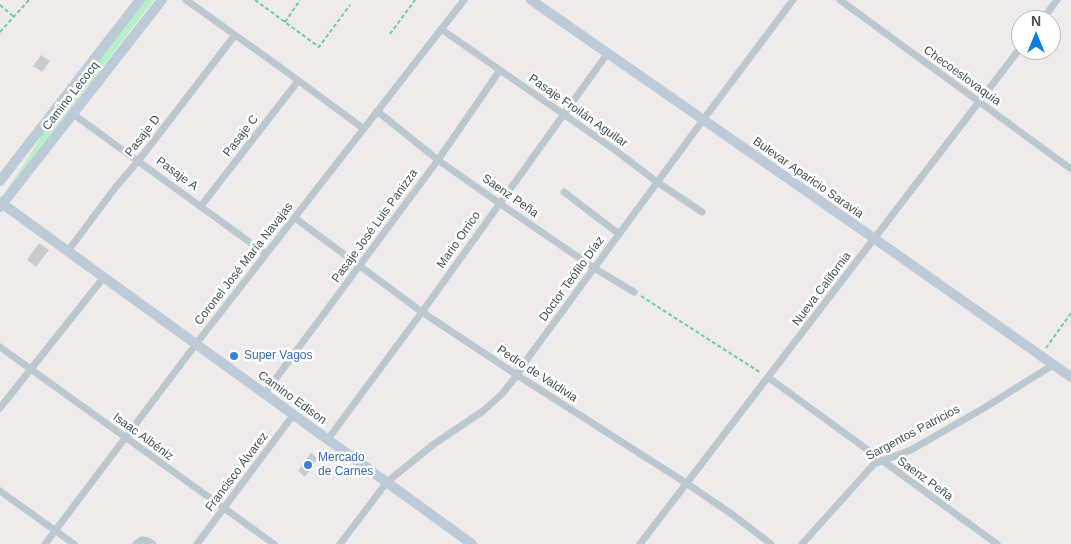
<!DOCTYPE html>
<html>
<head>
<meta charset="utf-8">
<style>
  body { margin:0 }
  #map { position:relative; width:1071px; height:544px; overflow:hidden; background:#efebeb; font-family:Helvetica,sans-serif }
  canvas { display:block }
  .north { position:absolute; left:1011px; top:10px; width:50px; height:50px; box-sizing:border-box; background:#fff; border:1px solid #b4b9bd; border-radius:50%; rotate:0deg; font-size:14px; font-weight:700; line-height:20px; text-align:center; color:#43515a }
  .north::after { content:''; display:block; margin:auto; width:18px; height:22px; background:#0b7fe9; clip-path:polygon(50% 0,100% 100%,50% 72%,0 100%) }
</style>
</head>
<body>
<div id="map">
<canvas width="1071" height="544"></canvas>
<div class="north">N</div>
</div>
<script>
const c = document.querySelector('canvas').getContext('2d');
c.lineJoin = 'round';
function paint(path, color) { c.fillStyle = color; c.fill(path, 'evenodd'); }
const shape = rows => new Path2D(rows.map(r => 'M' + r).join(''));
function stroke(path, color, width, dash) { c.strokeStyle = color; c.lineWidth = width; c.lineCap = dash ? 'butt' : 'round'; c.setLineDash(dash || []); c.stroke(path); }
function label(font, color, halo, rows, align = 'center') {
  c.font = font + ' Helvetica,sans-serif'; c.lineWidth = 5; c.setLineDash([]); c.textBaseline = 'middle'; c.strokeStyle = halo; c.fillStyle = color; for (const [text, x, y, turn = 0] of rows) {
    c.save(); c.translate(x, y); c.rotate((+turn || 0) * Math.PI / 180); c.textAlign = isNaN(turn) ? turn : align; if (halo) c.strokeText(text, 0, 0); c.fillText(text, 0, 0); c.restore();
  }
}
paint(shape([
  [146,0,154,0,3,195,25,163,43,133]
]), '#b4f1c7');
paint(shape([
  [41,55,50,61,42,72,33,66],
  [39,243,49,250,36,267,27,260],
  [311,453,318,458,305,477,298,471]
]), '#c8ccd1');
stroke(shape([
  [255,0,319,47,350,5],
  [0,5,13,16],
  [285,22,300,0],
  [0,32,29,0],
  [390,34,415,0],
  [641,296,761,373],
  [1046,348,1071,313]
]), '#6ad296', 2, [4, 2.5]);
stroke(shape([
  [186,0,280,67,364,129],
  [840,0,1071,169],
  [1042,20,1057,0],
  [441,29,615,150,657,182,702,212],
  [377,111,438,160,499,203,594,268,634,292],
  [73,114,266,254],
  [564,192,619,234],
  [201,206,298,81],
  [295,218,422,312,517,375,686,483,733,515,771,544],
  [68,251,115,188,139,160,235,35],
  [0,347,274,544],
  [769,378,997,544],
  [265,393,438,160,500,70],
  [0,408,104,277],
  [328,439,422,312,607,54],
  [0,491,74,544],
  [45,544,196,344,464,0],
  [136,544,142,540,148,541,153,544],
  [197,544,294,414],
  [340,544,387,482,434,444,483,411,502,394,517,375,528,358,703,120,793,0],
  [640,544,1021,47],
  [802,544,874,464,911,450,984,408,1053,365]
]), '#bbc8d0', 7);
stroke(shape([
  [531,0,875,239,1071,377],
  [0,181,140,0],
  [0,202,472,544],
  [0,207,162,0]
]), '#bccbd7', 10);
for (const [x, y, r, color] of [
  [234,356,5,"#3f7fe0"],
  [308,465,5,"#3f7fe0"]
]) { const dot = new Path2D(); dot.arc(x, y, r, 0, 2 * Math.PI); c.fillStyle = color; c.fill(dot); stroke(dot, '#fff', 2); }
label('12px', '#43515a', '#fff', [
  ["Checoeslovaquia",962,76,36],
  ["Camino Lecocq",71,96,-52],
  ["Pasaje Froilán Aguilar",578,111,35],
  ["Pasaje D",143,136,-52],
  ["Pasaje C",241,136,-52],
  ["Pasaje A",177,174,36],
  ["Bulevar Aparicio Saravia",808,178,35],
  ["Saenz Peña",510,196,35],
  ["Pasaje José Luis Panizza",375,226,-54],
  ["Mario Orrico",459,240,-55],
  ["Coronel José María Navajas",244,264,-52],
  ["Doctor Teófilo Díaz",572,279,-54],
  ["Nueva California",822,289,-53],
  ["Pedro de Valdivia",537,374,33],
  ["Camino Edison",292,398,36],
  ["Sargentos Patricios",913,433,-28],
  ["Isaac Albéniz",143,437,36],
  ["Francisco Álvarez",237,472,-53],
  ["Saenz Peña",925,479,36]
]);
label('12px', '#366cbe', '#fff', [
  ["Super Vagos",244,356],
  ["Mercado",318,458],
  ["de Carnes",318,472]
], 'left');
</script>
</body>
</html>
